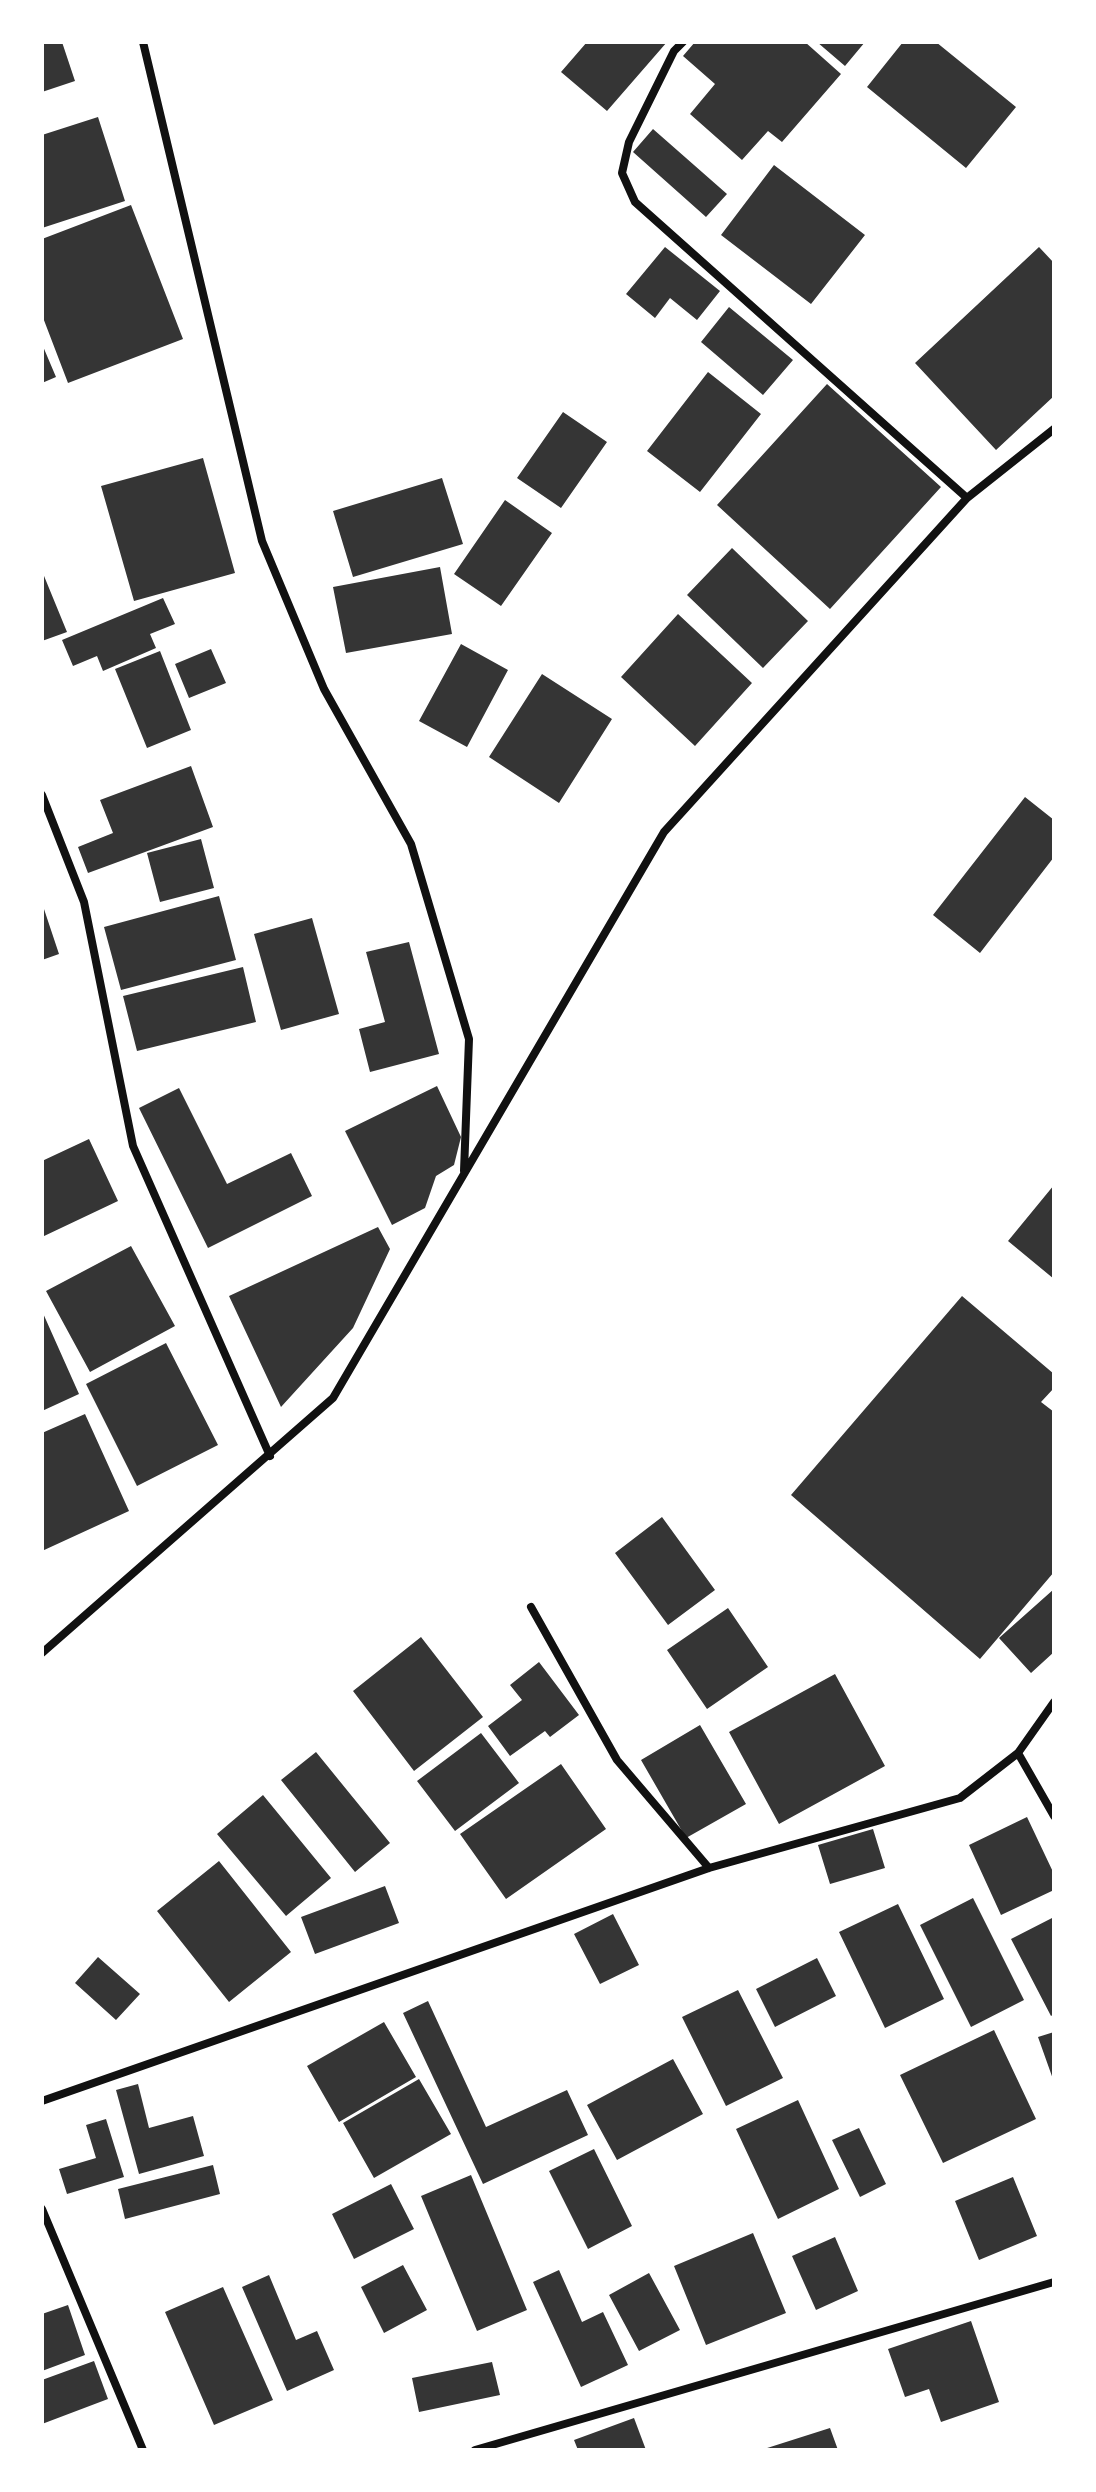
<!DOCTYPE html>
<html>
<head>
<meta charset="utf-8">
<style>
  body { margin:0 }
  #map { position:relative; width:1096px; height:2492px; overflow:hidden; background:#fff; font-family:"Crimson Pro",serif }
  canvas { display:block }
  .frame { position:absolute; inset:0; border:44px solid #fff; pointer-events:none }
</style>
</head>
<body>
<div id="map">
<canvas width="1096" height="2492"></canvas>
<div class="frame"></div>
</div>
<script>
const c = document.querySelector('canvas').getContext('2d');
c.lineJoin = 'round';
function paint(path, color) { c.fillStyle = color; c.fill(path, 'evenodd'); }
const shape = rows => new Path2D(rows.map(r => 'M' + r).join(''));
function stroke(path, color, width, dash) { c.strokeStyle = color; c.lineWidth = width; c.lineCap = dash ? 'butt' : 'round'; c.setLineDash(dash || []); c.stroke(path); }
paint(shape([
  [42,42,62,42,75,81,42,92],
  [587,42,667,42,607,111,561,72],
  [695,42,805,42,841,74,782,142,768,131,742,160,690,114,715,84,683,56],
  [817,42,865,42,845,66],
  [903,42,936,42,1016,107,966,168,867,87],
  [98,117,125,201,42,228,42,135],
  [653,129,727,194,706,217,633,152],
  [774,165,865,235,811,304,721,235],
  [131,205,183,339,68,383,42,315,42,239],
  [665,247,720,291,697,320,670,298,655,318,626,294],
  [1039,247,1054,263,1054,396,996,450,915,363],
  [729,307,793,360,763,395,701,342],
  [42,344,56,377,42,383],
  [708,372,761,414,700,492,647,451],
  [827,384,941,487,830,609,717,505],
  [563,412,607,442,561,508,517,478],
  [203,458,235,573,134,601,101,486],
  [442,478,463,544,353,577,333,511],
  [505,500,552,533,501,606,454,574],
  [732,548,808,621,763,668,687,595],
  [440,567,452,634,346,653,333,587],
  [42,571,67,632,42,641],
  [163,598,175,624,150,634,156,648,103,671,97,656,73,666,62,640],
  [678,614,752,683,695,746,621,677],
  [461,644,508,670,467,747,419,721],
  [211,649,226,683,189,698,175,664],
  [160,651,191,730,147,748,115,669],
  [542,674,612,719,559,803,489,757],
  [191,766,213,827,88,873,78,847,113,833,100,800],
  [1025,797,1054,820,1054,857,980,953,933,915],
  [201,839,214,888,160,902,147,853],
  [219,896,236,960,121,990,104,927],
  [42,903,59,954,42,960],
  [312,918,339,1014,281,1030,254,934],
  [409,942,439,1054,370,1072,359,1029,385,1022,366,952],
  [243,967,256,1022,137,1051,123,996],
  [437,1086,461,1137,454,1165,436,1176,425,1208,392,1225,345,1131],
  [179,1088,227,1184,291,1153,312,1196,208,1248,139,1108],
  [89,1139,118,1201,42,1237,42,1161],
  [1054,1185,1054,1279,1008,1241],
  [378,1227,390,1249,353,1328,281,1407,229,1296],
  [131,1246,175,1326,90,1372,46,1291],
  [962,1296,1054,1374,1054,1388,1041,1402,1054,1412,1054,1572,980,1659,791,1495],
  [42,1311,79,1394,42,1411],
  [166,1343,218,1445,137,1486,86,1384],
  [85,1414,129,1511,42,1551,42,1433],
  [662,1517,715,1590,668,1625,615,1553],
  [1054,1589,1054,1652,1031,1673,999,1638],
  [728,1608,768,1667,707,1709,667,1650],
  [421,1637,483,1717,414,1771,353,1691],
  [539,1662,579,1715,550,1737,545,1731,510,1756,488,1726,522,1700,510,1685],
  [835,1674,885,1766,779,1824,729,1732],
  [700,1725,746,1804,686,1838,641,1760],
  [481,1733,519,1783,455,1831,417,1781],
  [316,1752,390,1843,355,1872,281,1780],
  [561,1764,606,1829,506,1899,460,1834],
  [263,1795,331,1878,286,1916,217,1834],
  [1027,1817,1054,1874,1054,1890,1001,1915,969,1845],
  [873,1829,885,1868,830,1884,818,1845],
  [219,1861,291,1952,229,2002,157,1911],
  [385,1886,399,1923,315,1954,301,1917],
  [973,1898,1024,2000,971,2027,920,1925],
  [898,1904,944,1999,885,2028,839,1932],
  [613,1914,639,1965,600,1984,574,1934],
  [1054,1917,1054,2014,1051,2016,1011,1939],
  [98,1957,140,1994,116,2020,75,1983],
  [817,1958,836,1996,775,2027,756,1989],
  [738,1990,783,2078,726,2106,682,2017],
  [428,2001,486,2127,567,2090,588,2135,483,2184,403,2013],
  [384,2022,416,2077,339,2122,307,2066],
  [994,2030,1036,2119,943,2163,900,2075],
  [1054,2032,1054,2082,1038,2037],
  [673,2059,703,2114,617,2160,587,2105],
  [419,2079,451,2134,374,2178,343,2123],
  [138,2084,149,2128,193,2116,204,2156,139,2174,116,2090],
  [798,2100,839,2189,778,2219,736,2129],
  [106,2119,124,2177,67,2194,59,2169,96,2158,86,2125],
  [859,2128,886,2184,860,2197,832,2140],
  [594,2149,632,2226,588,2249,549,2171],
  [213,2165,220,2194,125,2219,118,2189],
  [471,2175,527,2310,477,2331,421,2196],
  [1013,2177,1037,2236,979,2260,955,2201],
  [391,2184,414,2229,354,2259,332,2214],
  [753,2233,786,2313,706,2345,674,2266],
  [835,2237,858,2291,816,2310,792,2256],
  [403,2265,427,2310,384,2333,361,2287],
  [559,2270,582,2322,603,2312,628,2365,581,2387,533,2282],
  [649,2273,680,2330,639,2351,609,2295],
  [269,2275,296,2340,317,2331,334,2370,287,2391,242,2287],
  [223,2287,273,2400,214,2425,165,2312],
  [68,2305,85,2355,42,2371,42,2314],
  [971,2321,999,2402,941,2422,929,2389,905,2397,888,2349],
  [94,2361,108,2399,42,2424,42,2380],
  [492,2362,500,2395,419,2412,412,2378],
  [634,2418,646,2450,578,2450,574,2440],
  [830,2428,838,2450,764,2450,764,2449]
]), '#353535');
stroke(shape([
  [143,42,262,541,324,689,411,844,469,1039,464,1171],
  [683,42,674,51,629,142,622,173,635,202,967,498],
  [42,795,84,902,133,1146,270,1456],
  [531,1607,617,1760,709,1868],
  [42,1653,333,1398,664,832,967,498,1054,429],
  [1018,1753,1054,1816],
  [42,2101,709,1868,960,1798,1018,1753,1054,1702],
  [42,2209,143,2450],
  [475,2450,1054,2282]
]), '#111', 8);
</script>
</body>
</html>
